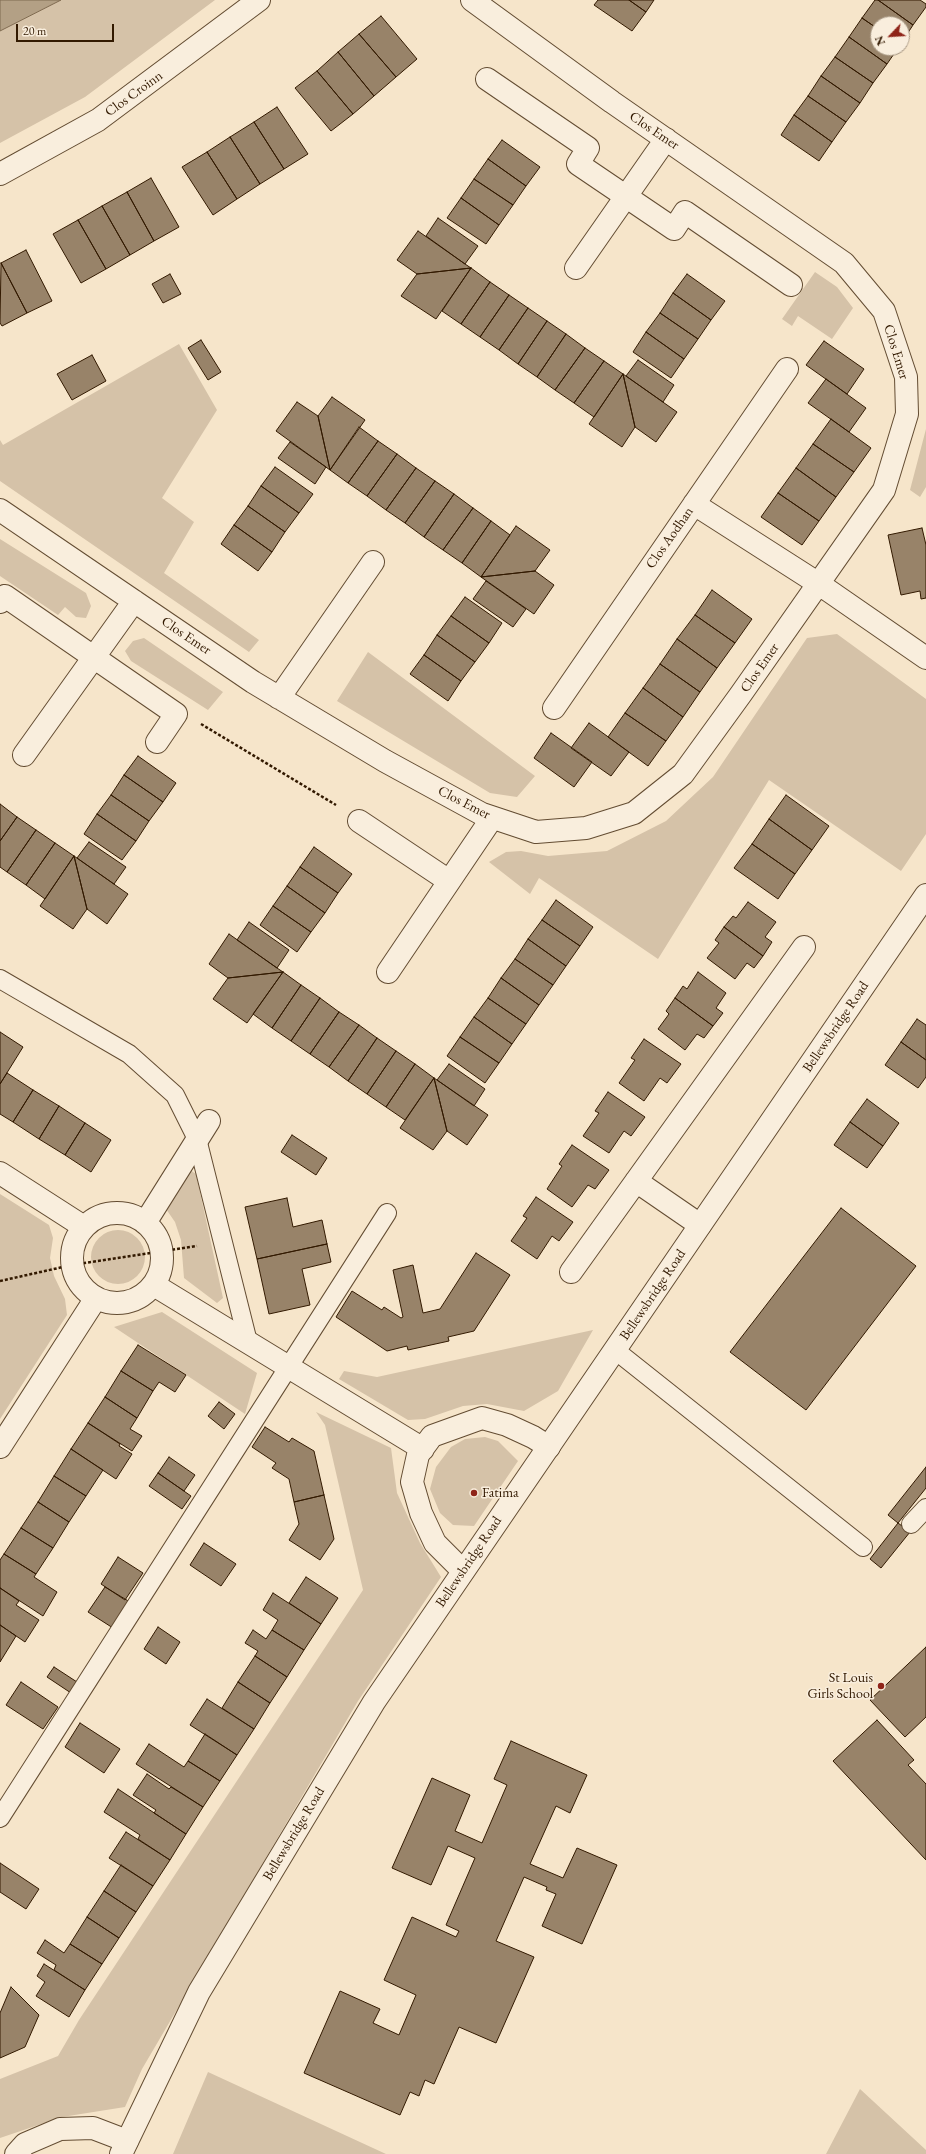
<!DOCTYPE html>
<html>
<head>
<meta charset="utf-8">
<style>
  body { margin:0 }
  #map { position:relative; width:926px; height:2154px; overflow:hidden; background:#f6e5ca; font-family:"EB Garamond",serif }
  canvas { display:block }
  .north { position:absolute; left:870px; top:16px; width:40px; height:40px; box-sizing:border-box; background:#f9eedd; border:1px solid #a99985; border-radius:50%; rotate:245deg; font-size:11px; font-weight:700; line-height:16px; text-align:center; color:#321900 }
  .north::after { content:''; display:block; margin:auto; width:14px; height:18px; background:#8f2418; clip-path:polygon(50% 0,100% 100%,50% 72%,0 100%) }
  .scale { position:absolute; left:16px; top:24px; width:98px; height:18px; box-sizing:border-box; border:2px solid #321900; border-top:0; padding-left:5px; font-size:12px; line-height:14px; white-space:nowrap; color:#321900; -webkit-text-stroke:3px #f9eedd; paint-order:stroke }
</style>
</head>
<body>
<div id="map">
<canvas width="926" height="2154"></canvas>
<div class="north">N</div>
<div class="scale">20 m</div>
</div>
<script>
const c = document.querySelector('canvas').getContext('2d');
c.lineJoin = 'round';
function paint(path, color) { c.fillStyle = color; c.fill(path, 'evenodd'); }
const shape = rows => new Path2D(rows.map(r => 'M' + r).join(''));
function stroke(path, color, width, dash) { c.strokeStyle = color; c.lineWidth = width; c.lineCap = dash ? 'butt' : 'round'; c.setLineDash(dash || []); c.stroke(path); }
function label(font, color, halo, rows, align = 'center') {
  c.font = font + ' "EB Garamond",serif'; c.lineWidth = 3; c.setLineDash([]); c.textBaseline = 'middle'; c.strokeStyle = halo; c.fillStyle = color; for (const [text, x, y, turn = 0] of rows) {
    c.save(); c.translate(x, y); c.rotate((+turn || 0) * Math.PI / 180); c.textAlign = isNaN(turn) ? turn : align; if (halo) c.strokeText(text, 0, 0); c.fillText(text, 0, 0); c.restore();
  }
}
paint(shape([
  [61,0,215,0,85,97,0,143,0,31],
  [815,272,837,287,853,308,832,339,798,316,792,326,782,319],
  [179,344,217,410,162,498,194,522,164,573,259,640,249,652,0,481,0,440,3,445],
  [926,429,926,487,920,497,910,490],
  [0,539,86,593,91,606,86,618,76,617,65,607,58,615,0,576],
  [837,634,926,699,926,834,901,871,769,780,658,959,539,878,530,894,489,862,506,852,521,851,548,856,607,851,666,821,713,777,807,638],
  [144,638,223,692,208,710,131,661,125,651,133,641],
  [368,652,535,776,517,797,490,793,337,701],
  [190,1170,196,1174,223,1298,217,1303,184,1278,181,1240,175,1222,166,1209],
  [0,1194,49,1225,53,1238,50,1258,54,1276,65,1299,67,1315,0,1419],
  '91 1257a27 27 0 1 1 54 0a27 27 0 1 1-54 0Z',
  [162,1312,257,1373,245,1414,114,1327],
  [593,1330,558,1391,524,1411,487,1404,463,1406,425,1419,408,1420,339,1379,344,1371,377,1377],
  [316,1412,391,1448,397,1493,420,1543,441,1577,358,1701,142,2069,125,2107,62,2117,0,2138,0,2079,58,2056,79,2020,363,1590,325,1425],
  [485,1437,498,1441,518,1461,474,1526,453,1525,440,1513,430,1489,436,1467,451,1447,465,1439],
  [208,2072,386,2154,173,2154],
  [860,2089,926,2150,926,2154,826,2154]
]), '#d5c2a8');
const water = shape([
  [0,0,61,0,0,31,0,0]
]);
paint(water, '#b3a085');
stroke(water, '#7f6a50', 1);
const building = shape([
  [598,0,629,0,646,12,632,31,594,5,598,0],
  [629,0,654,0,646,12,629,0],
  [875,0,878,0,913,25,902,42,902,24,878,24,878,29,862,18,875,0],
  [878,0,920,0,926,4,926,7,913,25,878,0],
  [381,16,417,59,396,77,359,34,381,16],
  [862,18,878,29,878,48,898,48,887,64,849,37,862,18],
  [359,34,396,77,374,96,338,52,359,34],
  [849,37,887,64,873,83,835,57,849,37],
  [338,52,374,96,353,114,317,71,338,52],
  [835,57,873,83,860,103,821,76,835,57],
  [317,71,353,114,331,131,295,88,317,71],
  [821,76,860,103,846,122,808,96,821,76],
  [808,96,846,122,832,142,794,115,808,96],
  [277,107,308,154,284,169,254,122,277,107],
  [794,115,832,142,819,161,781,135,794,115],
  [254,122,284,169,260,184,230,137,254,122],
  [230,137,260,184,237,199,207,152,230,137],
  [502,140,540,167,526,186,488,159,502,140],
  [207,152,237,199,213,215,182,167,207,152],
  [488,159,526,186,513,205,474,179,488,159],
  [151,178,179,227,154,241,127,192,151,178],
  [474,179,513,205,499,225,461,198,474,179],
  [127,192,154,241,130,255,102,206,127,192],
  [461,198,499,225,486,244,447,218,461,198],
  [102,206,130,255,106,269,78,220,102,206],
  [438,218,478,246,465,264,426,236,438,218],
  [78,220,106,269,81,283,53,234,78,220],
  [418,231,465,264,471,268,417,274,397,260,418,231],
  [26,250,52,301,27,313,1,263,26,250],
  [1,263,27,313,2,326,0,323,1,263],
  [471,268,436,319,401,296,417,274,471,268],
  [471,268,490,282,461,324,442,311,471,268],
  [170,274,181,294,163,303,152,284,170,274],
  [687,274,725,301,711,320,673,293,687,274],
  [490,282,509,295,480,337,461,324,490,282],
  [673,293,711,320,698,339,660,313,673,293],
  [509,295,528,308,499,350,480,337,509,295],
  [528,308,547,321,518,364,499,350,528,308],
  [660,313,698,339,684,359,646,332,660,313],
  [547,321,566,334,537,377,518,364,547,321],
  [646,332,684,359,671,378,633,352,646,332],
  [566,334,585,348,555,390,537,377,566,334],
  [201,340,221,372,208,380,188,348,201,340],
  [824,341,864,369,847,394,806,365,824,341],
  [585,348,604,361,574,403,555,390,585,348],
  [92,355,106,381,72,400,57,374,92,355],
  [638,360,674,385,663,402,626,376,638,360],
  [604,361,623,374,594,417,574,403,604,361],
  [623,374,677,412,656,442,635,427,623,374],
  [623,374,635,427,622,447,589,424,623,374],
  [826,379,866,408,849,432,808,403,826,379],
  [332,397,365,420,330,470,318,416,332,397],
  [297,402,318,416,330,470,276,431,297,402],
  [831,419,871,448,854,472,813,444,831,419],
  [359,427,378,441,348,483,330,470,359,427],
  [378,441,397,454,367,496,348,483,378,441],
  [290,442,326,467,315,484,278,458,290,442],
  [813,444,854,472,836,497,796,468,813,444],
  [397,454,416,468,386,510,367,496,397,454],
  [275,467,313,494,299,513,261,486,275,467],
  [416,468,435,481,405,523,386,510,416,468],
  [796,468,836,497,819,521,778,493,796,468],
  [435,481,454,494,424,537,405,523,435,481],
  [261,486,299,513,285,532,248,506,261,486],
  [778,493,819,521,802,545,761,517,778,493],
  [454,494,473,508,443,550,424,537,454,494],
  [248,506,285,532,272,552,234,525,248,506],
  [473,508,491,521,462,563,443,550,473,508],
  [491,521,510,535,481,577,462,563,491,521],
  [234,525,272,552,258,571,221,544,234,525],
  [516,526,550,550,535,571,481,577,516,526],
  [922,528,926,545,926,598,921,599,920,591,901,595,888,535,922,528],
  [535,571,554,585,534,614,481,577,535,571],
  [486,581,526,609,513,627,473,599,486,581],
  [712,590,752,619,735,643,695,615,712,590],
  [465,597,502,623,489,643,451,616,465,597],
  [695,615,735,643,717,668,677,639,695,615],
  [451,616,489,643,475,662,437,635,451,616],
  [437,635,475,662,461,681,424,655,437,635],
  [677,639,717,668,700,692,660,664,677,639],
  [424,655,461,681,448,701,410,674,424,655],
  [660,664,700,692,683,717,643,688,660,664],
  [643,688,683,717,666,741,625,713,643,688],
  [625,713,666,741,648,766,608,737,625,713],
  [589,723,629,752,611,776,571,748,589,723],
  [551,733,592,762,574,787,534,758,551,733],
  [138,756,176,783,163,802,124,775,138,756],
  [124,775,163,802,149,821,111,795,124,775],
  [111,795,149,821,136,841,97,814,111,795],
  [786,795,829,826,812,850,769,819,786,795],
  [0,804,17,817,0,841,0,804],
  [97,814,136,841,122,860,84,834,97,814],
  [17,817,36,830,7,872,0,867,0,841,17,817],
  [769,819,812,850,795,874,752,844,769,819],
  [36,830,55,843,26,885,7,872,36,830],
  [89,842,126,867,114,884,77,858,89,842],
  [55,843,74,856,45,899,26,885,55,843],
  [752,844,795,874,778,899,734,868,752,844],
  [314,847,352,874,338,893,300,867,314,847],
  [74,856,87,909,73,929,40,906,74,856],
  [74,856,128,894,107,924,87,909,74,856],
  [300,867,338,893,325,913,287,886,300,867],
  [287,886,325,913,311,932,273,906,287,886],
  [556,900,593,927,580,946,542,920,556,900],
  [748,902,776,922,765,937,772,942,763,956,724,927,733,916,736,918,748,902],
  [273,906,311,932,297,952,260,925,273,906],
  [542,920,580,946,566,966,528,939,542,920],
  [249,922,289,950,277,968,237,940,249,922],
  [724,927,763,956,754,968,747,963,735,979,707,958,719,943,715,940,724,927],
  [229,934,277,968,283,972,228,978,209,964,229,934],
  [528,939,566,966,553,985,515,959,528,939],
  [515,959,553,985,539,1005,501,978,515,959],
  [283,972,301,985,272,1028,253,1014,283,972],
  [283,972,247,1023,213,999,228,978,283,972],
  [698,972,726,993,716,1008,723,1013,713,1026,675,998,683,986,687,989,698,972],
  [501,978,539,1005,526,1024,488,998,501,978],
  [301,985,320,998,291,1041,272,1028,301,985],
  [320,998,339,1012,310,1054,291,1041,320,998],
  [488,998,526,1024,512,1044,474,1017,488,998],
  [675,998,713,1026,704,1038,697,1034,685,1050,658,1029,669,1014,666,1011,675,998],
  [339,1012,359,1025,329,1067,310,1054,339,1012],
  [474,1017,512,1044,499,1063,460,1037,474,1017],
  [917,1019,926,1025,926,1060,901,1042,917,1019],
  [359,1025,377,1038,348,1081,329,1067,359,1025],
  [0,1032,23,1047,0,1084,0,1032],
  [460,1037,499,1063,485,1083,447,1056,460,1037],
  [377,1038,396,1051,367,1094,348,1081,377,1038],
  [644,1039,681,1064,667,1083,660,1078,644,1101,619,1083,635,1060,631,1058,644,1039],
  [901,1042,926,1060,926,1077,918,1088,885,1065,901,1042],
  [396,1051,415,1064,386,1107,367,1094,396,1051],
  [415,1064,434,1078,405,1120,386,1107,415,1064],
  [449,1064,485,1089,474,1106,437,1080,449,1064],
  [7,1073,33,1090,13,1122,0,1114,0,1084,7,1073],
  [434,1078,447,1131,433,1150,400,1128,434,1078],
  [434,1078,488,1115,467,1145,447,1131,434,1078],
  [33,1090,59,1106,39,1139,13,1122,33,1090],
  [608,1092,645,1117,631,1136,624,1131,609,1153,583,1136,599,1113,595,1111,608,1092],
  [867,1099,899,1123,883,1146,850,1122,867,1099],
  [59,1106,85,1123,65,1155,39,1139,59,1106],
  [850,1122,883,1146,867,1168,834,1145,850,1122],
  [85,1123,111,1140,91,1172,65,1155,85,1123],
  [292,1135,327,1158,316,1175,281,1152,292,1135],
  [572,1145,609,1170,595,1189,588,1185,572,1207,547,1189,562,1166,559,1164,572,1145],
  [536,1197,573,1222,559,1241,552,1236,537,1259,511,1241,527,1218,523,1216,536,1197],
  [287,1198,293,1227,322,1220,327,1244,257,1259,245,1207,287,1198],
  [841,1208,916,1266,806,1410,730,1352,841,1208],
  [327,1244,331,1262,302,1269,310,1305,269,1314,257,1259,327,1244],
  [476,1253,510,1275,474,1331,448,1337,449,1341,408,1350,407,1346,387,1351,336,1317,352,1291,382,1310,384,1307,401,1318,403,1317,393,1270,413,1265,423,1313,440,1309,476,1253],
  [138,1345,186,1375,175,1392,159,1382,153,1391,121,1371,138,1345],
  [121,1371,153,1391,137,1418,105,1397,121,1371],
  [105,1397,137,1418,130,1429,142,1436,132,1451,88,1423,105,1397],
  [219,1402,235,1414,224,1429,208,1416,219,1402],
  [88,1423,120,1444,119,1446,132,1454,116,1479,71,1449,88,1423],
  [265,1427,289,1442,292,1438,314,1451,324,1495,294,1502,289,1479,272,1468,276,1463,252,1447,265,1427],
  [71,1449,103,1470,86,1496,54,1476,71,1449],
  [169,1457,195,1475,184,1491,158,1473,169,1457],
  [926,1467,926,1488,898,1523,888,1515,926,1467],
  [158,1473,191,1496,182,1509,149,1486,158,1473],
  [54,1476,86,1496,69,1522,38,1502,54,1476],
  [324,1495,334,1539,320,1560,289,1540,299,1524,294,1502,324,1495],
  [38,1502,69,1522,53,1548,21,1528,38,1502],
  [898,1523,910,1532,881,1568,870,1559,898,1523],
  [21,1528,53,1548,36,1574,4,1554,21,1528],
  [204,1543,236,1564,221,1586,190,1565,204,1543],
  [4,1554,36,1574,34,1577,57,1592,43,1616,0,1588,0,1560,4,1554],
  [118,1557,143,1573,125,1600,101,1584,118,1557],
  [306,1577,338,1598,321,1624,289,1603,306,1577],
  [105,1587,130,1602,113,1628,88,1612,105,1587],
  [0,1588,19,1601,16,1605,39,1620,25,1642,0,1625,0,1588],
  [273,1593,321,1624,304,1650,272,1630,278,1620,263,1610,273,1593],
  [0,1625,16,1636,0,1662,0,1625],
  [158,1627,180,1642,166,1664,144,1649,158,1627],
  [253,1630,266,1639,272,1630,304,1650,287,1677,255,1656,258,1651,245,1643,253,1630],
  [926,1647,926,1717,905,1737,870,1700,926,1647],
  [255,1656,287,1677,270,1703,238,1682,255,1656],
  [54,1667,77,1682,71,1693,47,1677,54,1667],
  [21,1682,58,1707,43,1729,6,1705,21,1682],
  [238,1682,270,1703,254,1729,222,1708,238,1682],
  [207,1699,254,1729,237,1755,190,1725,207,1699],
  [877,1720,914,1760,908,1765,926,1784,926,1860,833,1761,877,1720],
  [80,1723,120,1749,104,1773,65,1747,80,1723],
  [205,1734,237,1755,220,1781,188,1761,205,1734],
  [511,1741,587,1775,570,1813,556,1806,530,1864,563,1878,577,1848,617,1865,582,1944,542,1926,556,1894,546,1890,547,1887,524,1877,496,1941,534,1957,496,2043,459,2027,434,2084,425,2080,419,2096,410,2092,400,2115,304,2073,340,1991,380,2009,373,2023,399,2035,416,1995,384,1980,412,1917,456,1937,459,1931,446,1925,475,1858,448,1846,431,1885,392,1868,432,1778,470,1795,455,1831,482,1843,507,1785,494,1779,511,1741],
  [149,1744,184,1767,188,1761,220,1781,203,1807,136,1764,149,1744],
  [147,1774,169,1789,171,1787,203,1807,186,1834,154,1813,156,1810,133,1795,147,1774],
  [118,1789,186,1834,170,1860,138,1839,140,1835,104,1812,118,1789],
  [126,1832,170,1860,153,1886,109,1858,126,1832],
  [0,1863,39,1889,26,1909,0,1892,0,1863],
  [121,1865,153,1886,136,1912,104,1891,121,1865],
  [104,1891,136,1912,119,1938,87,1917,104,1891],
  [87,1917,119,1938,102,1964,70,1944,87,1917],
  [45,1940,64,1953,70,1944,102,1964,85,1990,54,1970,56,1965,37,1953,45,1940],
  [44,1964,85,1990,69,2017,36,1996,45,1982,37,1976,44,1964],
  [11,1987,39,2015,25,2047,0,2058,0,2013,11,1987]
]);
paint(building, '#988369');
stroke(building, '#321900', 1);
const service = shape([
  [0,979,129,1054,175,1095,197,1139,248,1342],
  [615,1350,863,1547],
  [911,1524,926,1508],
  [0,1818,387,1213]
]);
const minor = shape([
  [487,79,588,148,578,164,674,229,685,212,791,285],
  [0,174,98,120,259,0],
  [576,268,666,139],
  [694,504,819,584,926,658],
  [0,510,253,682,385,761,482,814,536,832,586,828,634,813,683,774,741,694,884,490,907,414,906,377,884,311,844,263,612,102,472,0],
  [0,602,5,596,176,714,157,742],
  [279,698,373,562],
  [554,708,787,369],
  [24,755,134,601],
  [359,821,449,881],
  [388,972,492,818],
  [0,1173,84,1227],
  [636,1181,700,1225],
  '72 1258a45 45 0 1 1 90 0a45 45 0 1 1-90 0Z',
  [145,1223,209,1121],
  [571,1272,804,947],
  [154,1285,423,1449],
  [0,1447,96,1298],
  [463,1571,435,1543,421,1513,412,1482,418,1455,432,1436,482,1418,507,1425,533,1437,549,1447],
  [16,2154,25,2144,60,2129,93,2128,127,2141]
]);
const tertiary = shape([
  [121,2154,199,1992,374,1702,926,895]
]);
stroke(service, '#634c32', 20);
stroke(minor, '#634c32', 24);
stroke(tertiary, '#634c32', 24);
stroke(shape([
  [201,724,336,805],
  [0,1281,72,1265,197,1246]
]), '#321900', 2.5, [3, 2]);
stroke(service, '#f9eedd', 18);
stroke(minor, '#f9eedd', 22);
stroke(tertiary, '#f9eedd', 22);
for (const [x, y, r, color] of [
  [474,1493,4,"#8f2418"],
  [881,1686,4,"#8f2418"]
]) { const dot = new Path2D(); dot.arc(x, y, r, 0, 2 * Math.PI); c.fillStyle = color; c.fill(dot); stroke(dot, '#f9eedd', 1.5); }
label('14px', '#321900', '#f9eedd', [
  ["Clos Croinn",134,94,-36],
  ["Clos Emer",654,131,34],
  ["Clos Emer",896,352,73],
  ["Clos Aodhan",670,538,-55],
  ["Clos Emer",186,636,34],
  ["Clos Emer",760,668,-55],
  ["Clos Emer",464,803,27],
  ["Bellewsbridge Road",836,1027,-56],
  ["Bellewsbridge Road",653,1295,-56],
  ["Bellewsbridge Road",469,1562,-56],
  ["Bellewsbridge Road",294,1834,-59]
]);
label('14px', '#321900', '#f9eedd', [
  ["Fatima",482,1493],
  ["St Louis",873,1678,"right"],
  ["Girls School",873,1694,"right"]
], 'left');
</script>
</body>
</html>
